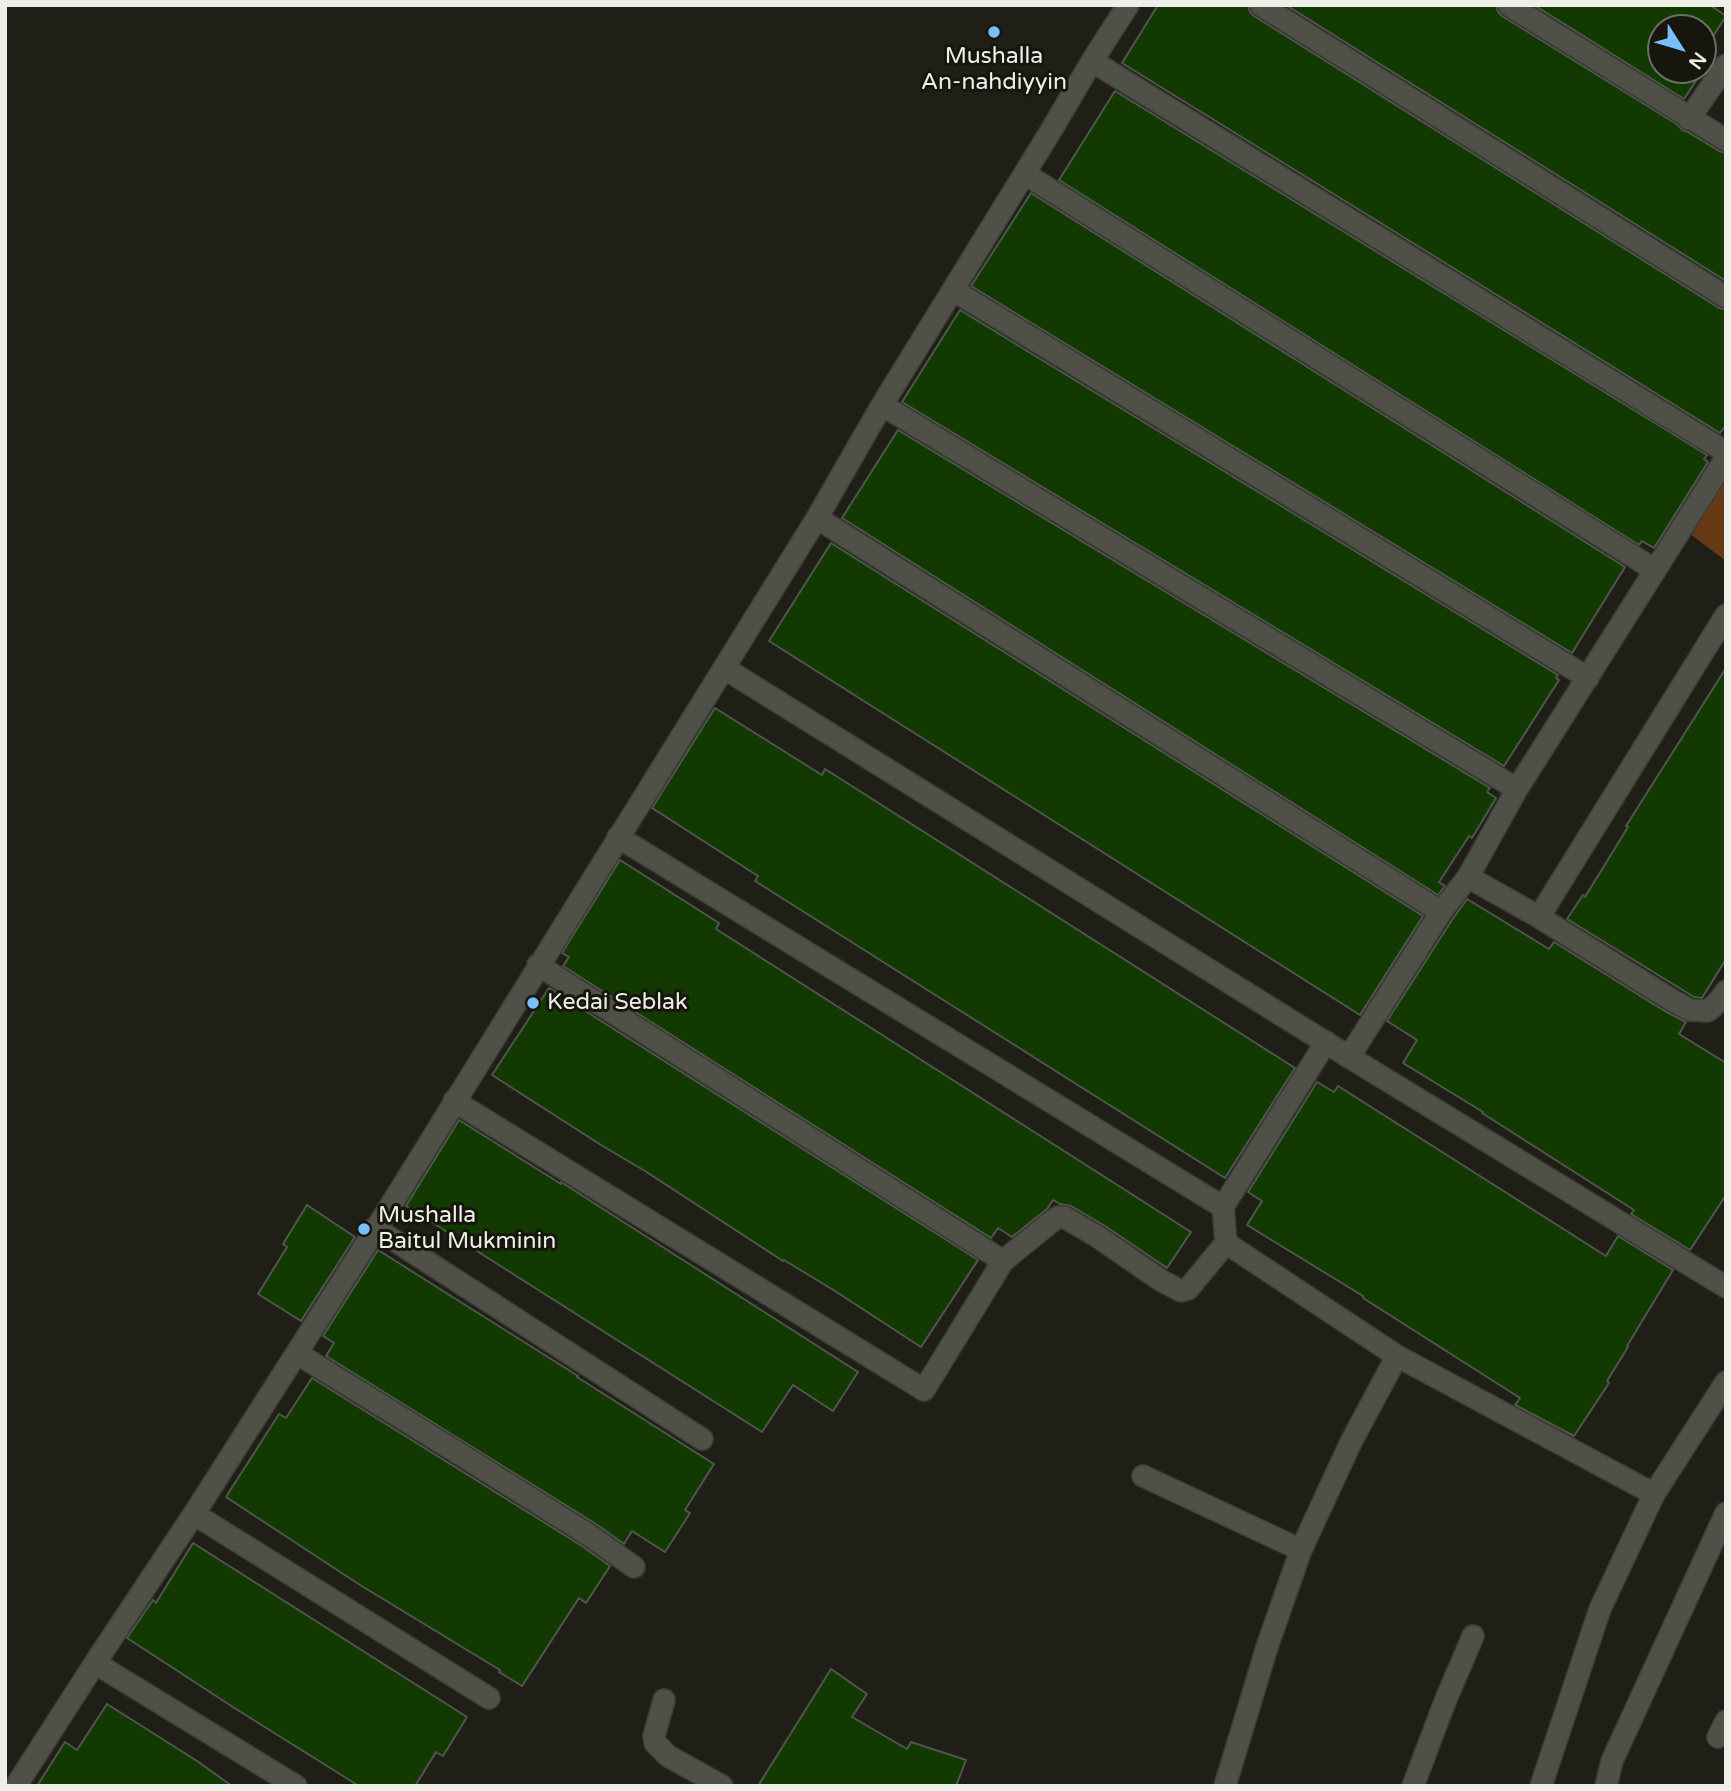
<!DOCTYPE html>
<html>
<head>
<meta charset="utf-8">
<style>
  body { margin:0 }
  #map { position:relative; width:1731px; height:1791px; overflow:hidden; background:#1f1f17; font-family:"Varela Round",sans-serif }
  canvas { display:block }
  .frame { position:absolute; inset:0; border:7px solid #eeefe9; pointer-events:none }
  .north { position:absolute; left:1647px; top:14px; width:70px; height:70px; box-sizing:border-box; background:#16160e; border:2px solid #6c6d66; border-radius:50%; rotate:127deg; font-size:19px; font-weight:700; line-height:28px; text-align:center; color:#eeefe9 }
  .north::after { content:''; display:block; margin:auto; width:24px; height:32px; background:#79bff8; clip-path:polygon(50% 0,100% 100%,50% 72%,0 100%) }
</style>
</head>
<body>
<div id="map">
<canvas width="1731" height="1791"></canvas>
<div class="frame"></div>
<div class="north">N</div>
</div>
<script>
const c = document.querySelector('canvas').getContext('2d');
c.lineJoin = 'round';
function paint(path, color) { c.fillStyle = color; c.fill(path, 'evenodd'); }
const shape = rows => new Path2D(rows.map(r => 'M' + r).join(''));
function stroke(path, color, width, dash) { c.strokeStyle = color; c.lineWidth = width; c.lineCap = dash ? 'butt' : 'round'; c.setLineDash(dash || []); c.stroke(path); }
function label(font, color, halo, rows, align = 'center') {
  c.font = font + ' "Varela Round",sans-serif'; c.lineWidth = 6; c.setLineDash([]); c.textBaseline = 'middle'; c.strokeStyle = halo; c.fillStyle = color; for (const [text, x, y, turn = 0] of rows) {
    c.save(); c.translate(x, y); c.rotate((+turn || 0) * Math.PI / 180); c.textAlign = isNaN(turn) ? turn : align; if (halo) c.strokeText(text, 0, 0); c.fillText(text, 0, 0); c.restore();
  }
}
paint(shape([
  [1726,467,1726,561,1686,531]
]), '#663a14');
const building = shape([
  [1158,5,1248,5,1250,12,1254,16,1719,308,1726,310,1726,425,1720,433,1122,63,1158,5],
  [1286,5,1496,5,1498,12,1502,16,1678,125,1682,130,1688,132,1719,151,1726,153,1726,281,1286,5],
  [1534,5,1710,5,1726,16,1703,52,1703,28,1661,28,1661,70,1703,70,1684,99,1534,5],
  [1115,91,1707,455,1704,459,1708,462,1654,548,1642,541,1639,545,1059,180,1115,91],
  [1031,193,1625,567,1572,653,971,286,1031,193],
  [960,310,1558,675,1556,678,1559,680,1504,766,902,402,960,310],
  [898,430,1490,788,1487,792,1496,798,1472,838,1469,836,1439,882,1445,886,1438,895,842,518,898,430],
  [831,543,1423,916,1360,1015,769,641,831,543],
  [1726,668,1726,959,1702,998,1694,997,1567,919,1583,895,1585,897,1628,827,1626,826,1726,668],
  [715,708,822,775,825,769,1295,1068,1225,1178,755,881,758,876,652,808,715,708],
  [620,860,719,923,716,929,1191,1232,1167,1268,1105,1226,1071,1206,1060,1204,1053,1200,1047,1209,1012,1237,998,1228,991,1238,563,966,569,957,562,953,620,860],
  [1467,899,1549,949,1554,942,1663,1010,1686,1022,1679,1034,1726,1063,1726,1195,1690,1250,1631,1214,1634,1210,1482,1113,1483,1112,1403,1063,1417,1040,1387,1021,1452,920,1467,899],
  [549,988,978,1260,921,1347,835,1291,784,1260,783,1261,645,1171,601,1145,492,1075,549,988],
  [1317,1082,1334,1092,1338,1086,1606,1256,1618,1236,1673,1270,1627,1346,1628,1347,1607,1381,1609,1383,1574,1436,1515,1405,1520,1398,1363,1298,1363,1296,1247,1225,1262,1201,1248,1192,1317,1082],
  [459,1120,561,1184,561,1182,858,1372,833,1411,793,1385,762,1432,406,1206,459,1120],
  [307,1205,355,1237,301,1321,258,1294,287,1247,283,1244,307,1205],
  [378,1250,578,1376,577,1377,714,1464,685,1510,690,1513,665,1552,632,1531,624,1544,596,1524,326,1356,334,1343,323,1336,378,1250],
  [312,1378,582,1546,610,1566,586,1603,579,1598,522,1686,499,1672,500,1670,360,1585,226,1497,279,1414,286,1418,312,1378],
  [193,1543,467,1717,443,1756,436,1752,415,1786,359,1786,236,1709,127,1638,153,1600,156,1603,193,1543],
  [831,1669,867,1694,852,1717,907,1749,911,1742,966,1760,956,1786,758,1786,831,1669],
  [107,1704,197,1761,232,1786,37,1786,65,1742,77,1750,107,1704]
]);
paint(building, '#123a00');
stroke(building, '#50564e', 2);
const minor = shape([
  [1261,5,1726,297],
  [1509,5,1726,140],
  [1092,61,1726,452],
  [1689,119,1726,65],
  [1025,174,1655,570],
  [953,290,1588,678],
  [882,405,1517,789],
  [817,518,1441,912],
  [724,668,1349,1057,1726,1287],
  [618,837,1223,1207],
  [1468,877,1539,917,1670,999,1690,1010,1708,1011,1718,1002,1726,991],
  [1539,917,1726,615],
  [1326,1042,1223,1207,1226,1243,1397,1356],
  [1349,1057,1441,912,1468,877,1517,789,1726,458],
  [454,1101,924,1390,1003,1261,538,965],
  [375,1228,702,1439],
  [1003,1261,1051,1222,1058,1217,1064,1217,1098,1237,1162,1281,1181,1291,1188,1289,1226,1243],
  [298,1354,468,1459,589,1535,634,1567],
  [1143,1476,1301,1550],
  [194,1514,489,1698],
  [95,1663,296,1786],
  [664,1700,654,1736,655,1743,668,1756,722,1786],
  [1718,1737,1726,1721],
  [16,1786,95,1663,194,1514,386,1213,817,518,882,405,1052,129,1092,61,1128,5],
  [1225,1786,1267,1647,1301,1550,1351,1442,1397,1356,1654,1494],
  [1413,1786,1446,1699,1473,1636],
  [1541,1786,1600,1609,1654,1494,1726,1382],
  [1606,1786,1612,1761,1726,1513]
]);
stroke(minor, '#3b3c36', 24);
stroke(minor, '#4f5047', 21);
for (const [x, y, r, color] of [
  [994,32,7,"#79bff8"],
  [533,1003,7,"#79bff8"],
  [364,1229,7,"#79bff8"]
]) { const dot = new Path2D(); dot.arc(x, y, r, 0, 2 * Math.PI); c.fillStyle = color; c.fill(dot); stroke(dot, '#16160e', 2.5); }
label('23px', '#eeefe9', '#16160e', [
  ["Mushalla",994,57,"center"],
  ["An-nahdiyyin",994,83,"center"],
  ["Kedai Seblak",547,1003],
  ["Mushalla",378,1216],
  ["Baitul Mukminin",378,1242]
], 'left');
</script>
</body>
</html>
